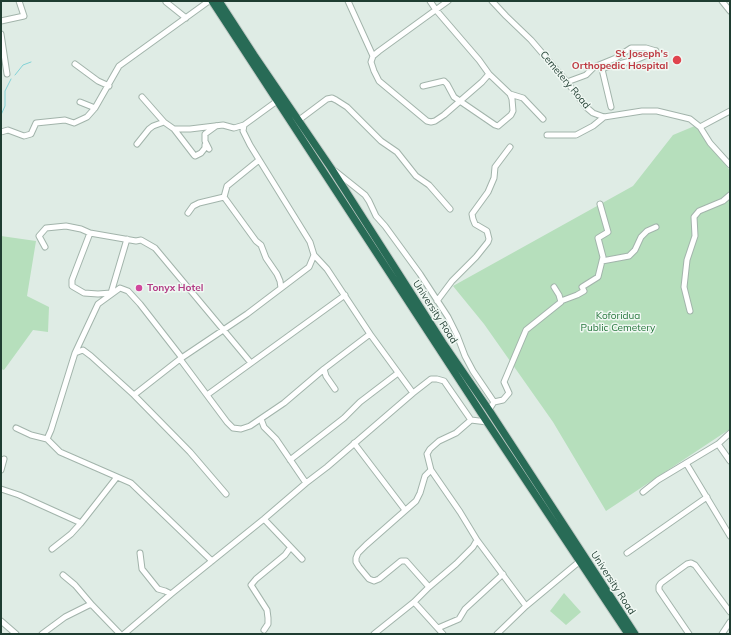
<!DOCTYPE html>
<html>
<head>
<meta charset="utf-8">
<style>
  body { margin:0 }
  #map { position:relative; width:731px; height:635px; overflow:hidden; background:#dfece5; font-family:Mulish,sans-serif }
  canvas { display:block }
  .frame { position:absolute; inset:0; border:2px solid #1f3d31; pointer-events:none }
</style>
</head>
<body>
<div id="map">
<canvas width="731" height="635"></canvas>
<div class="frame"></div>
</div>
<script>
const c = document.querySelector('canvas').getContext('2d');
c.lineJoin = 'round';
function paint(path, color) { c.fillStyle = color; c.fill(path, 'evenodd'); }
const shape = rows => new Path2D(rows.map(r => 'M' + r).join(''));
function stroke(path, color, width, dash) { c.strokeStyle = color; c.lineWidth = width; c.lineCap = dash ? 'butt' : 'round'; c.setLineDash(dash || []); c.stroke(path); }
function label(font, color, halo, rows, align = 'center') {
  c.font = font + ' Mulish,sans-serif'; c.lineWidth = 3; c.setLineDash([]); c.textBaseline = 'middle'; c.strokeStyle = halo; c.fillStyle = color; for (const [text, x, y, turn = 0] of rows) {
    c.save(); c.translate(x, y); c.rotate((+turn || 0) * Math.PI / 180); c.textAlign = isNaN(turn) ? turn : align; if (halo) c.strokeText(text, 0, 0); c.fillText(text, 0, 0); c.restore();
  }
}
paint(shape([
  [697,125,730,171,730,429,606,511,553,422,484,324,453,286,633,186,673,135],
  [1,236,36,241,27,296,49,307,48,332,33,330,4,370,1,369],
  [564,593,581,612,566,625,550,611]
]), '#b6dfbc');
stroke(shape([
  [15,75,23,65,31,62],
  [1,115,5,106,5,91,11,79]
]), '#82d2d6', 1);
const minor = shape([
  [348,1,373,56,379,51,448,1],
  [492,1,506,16,531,40,567,82,586,107,593,113,604,117,642,111,657,111,690,119,700,127,710,143,730,165],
  [722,1,730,11],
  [166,2,186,18],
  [1,21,24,16,19,1],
  [1,34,7,74],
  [373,56,371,62,374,71,379,81,427,121,431,122,435,121,444,115,482,82,489,74,479,60,436,10,430,1],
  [75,64,98,81,109,86],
  [601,65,604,68,638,59,656,51],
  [601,65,611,107],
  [567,82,586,75,594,67,616,58,631,48,646,48,656,51],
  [423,86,444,81,447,84,454,97,495,125,498,126,511,115,513,111,512,99,510,94,489,74],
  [510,94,523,98,543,119],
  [142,97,164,122],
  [80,102,95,108],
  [299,120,327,99,332,98,336,100,347,107,381,141,397,152,416,176,429,185,450,209],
  [700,127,730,111],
  [174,129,194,155,195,156,201,153,205,148,205,145],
  [1,132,8,130,24,136,31,134,36,123,65,120,74,123,87,117,95,108,119,66,209,1],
  [547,135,576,135,593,126,604,117],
  [137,144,149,129,153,126,164,122,174,129,190,129,223,125,234,128,244,125],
  [209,149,205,141,205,134,216,126],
  [259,160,227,186,224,197,256,241,261,245,266,258,277,274,280,281,281,288],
  [335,171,365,195,369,201,376,216,385,226,420,274,448,317,457,335,465,356,473,371,494,402],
  [188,213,193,206,199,203,224,197],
  [45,247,39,236,46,228,66,226,81,229,90,233],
  [602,261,629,256,635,250,641,237,647,231,656,227],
  [111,293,98,294,84,293,72,286,72,280,90,233,136,241,141,240,155,248,251,363],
  [111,293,127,239],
  [437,301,452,281,476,257,488,242,489,239,487,231,475,224,473,219,472,214,488,192,494,178,495,167,510,147],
  [561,301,577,295,584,291,582,287,598,277,603,257,598,238,608,232,600,204],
  [690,311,684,287,687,260,695,236,694,217,699,211,723,201,730,195],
  [75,353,98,304,120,288,128,291,140,304,182,358],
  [180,359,227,422,233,428,241,429,250,426,284,403,324,369,370,334],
  [324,369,326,376,335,389],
  [413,393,431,379,437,379,444,381,471,420,487,422],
  [134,395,180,359,247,314,309,267,314,255],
  [207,395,345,295],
  [489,410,494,402,503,400,509,393,504,382,526,330,561,302,559,295,554,287],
  [261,419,264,427,276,439,306,483],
  [16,428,31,435,47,439,51,430,75,353,83,350,91,356,134,395,190,452,226,494],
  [47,439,60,452,131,483,212,561],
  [354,443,405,510],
  [718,444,730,461],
  [290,460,344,418,360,402,398,373],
  [686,463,730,536],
  [1,470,4,459],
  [431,470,460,512,477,540,526,606],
  [1,489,19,495,81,523],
  [643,492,658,480,718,444,730,433],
  [264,519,302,559],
  [52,549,71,534,81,523,117,477],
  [140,553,142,569,158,589,165,591,171,594],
  [627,553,707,497],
  [63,575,75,585,92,605],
  [429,587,406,561,401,561,379,579,374,581,369,579,359,567,356,562,356,558,358,553,366,545,416,501,420,493,425,476,431,470,427,454,430,449,439,441,456,433,471,420],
  [414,602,443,634],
  [1,621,16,634],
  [438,628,459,619,465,609,503,574],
  [264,630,268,624,268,618,267,610,251,585,256,579,285,555,290,548],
  [42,634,65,617,89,605,92,605,120,634],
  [124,634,171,594,264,519,306,483,327,467,413,393,370,334,327,269,314,255,310,242,250,145,243,131,244,125,277,101],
  [374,634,414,602,429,587,456,564,473,547,477,540],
  [497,634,526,606,580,561],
  [689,634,659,590,659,586,661,583,687,564,691,563,695,565,730,612],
  [722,634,730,622]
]);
const highway = shape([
  [212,1,487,422,628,634],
  [219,1,254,55,331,168,443,343,489,410,635,634]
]);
stroke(minor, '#a2b4ab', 7);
stroke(highway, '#c0c9c5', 9);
stroke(minor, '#fff', 5);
stroke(highway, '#286b56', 7);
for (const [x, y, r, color] of [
  [677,60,5,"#e0444e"],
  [139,288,4,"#d1479c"]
]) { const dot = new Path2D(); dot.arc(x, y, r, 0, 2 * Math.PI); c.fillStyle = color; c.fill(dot); stroke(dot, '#f0f8f3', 1.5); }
label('bold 10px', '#be3a42', '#f0f8f3', [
  ["St Joseph's",668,54],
  ["Orthopedic Hospital",668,66]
], 'right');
label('10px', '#1f3d31', '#f0f8f3', [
  ["Cemetery Road",565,80,50],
  ["University Road",435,312,57],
  ["University Road",613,583,57]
]);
label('bold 10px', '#b23c85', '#f0f8f3', [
  ["Tonyx Hotel",147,288]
], 'left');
label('10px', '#26773c', '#f0f8f3', [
  ["Koforidua",618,316],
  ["Public Cemetery",618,328]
]);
</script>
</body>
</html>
